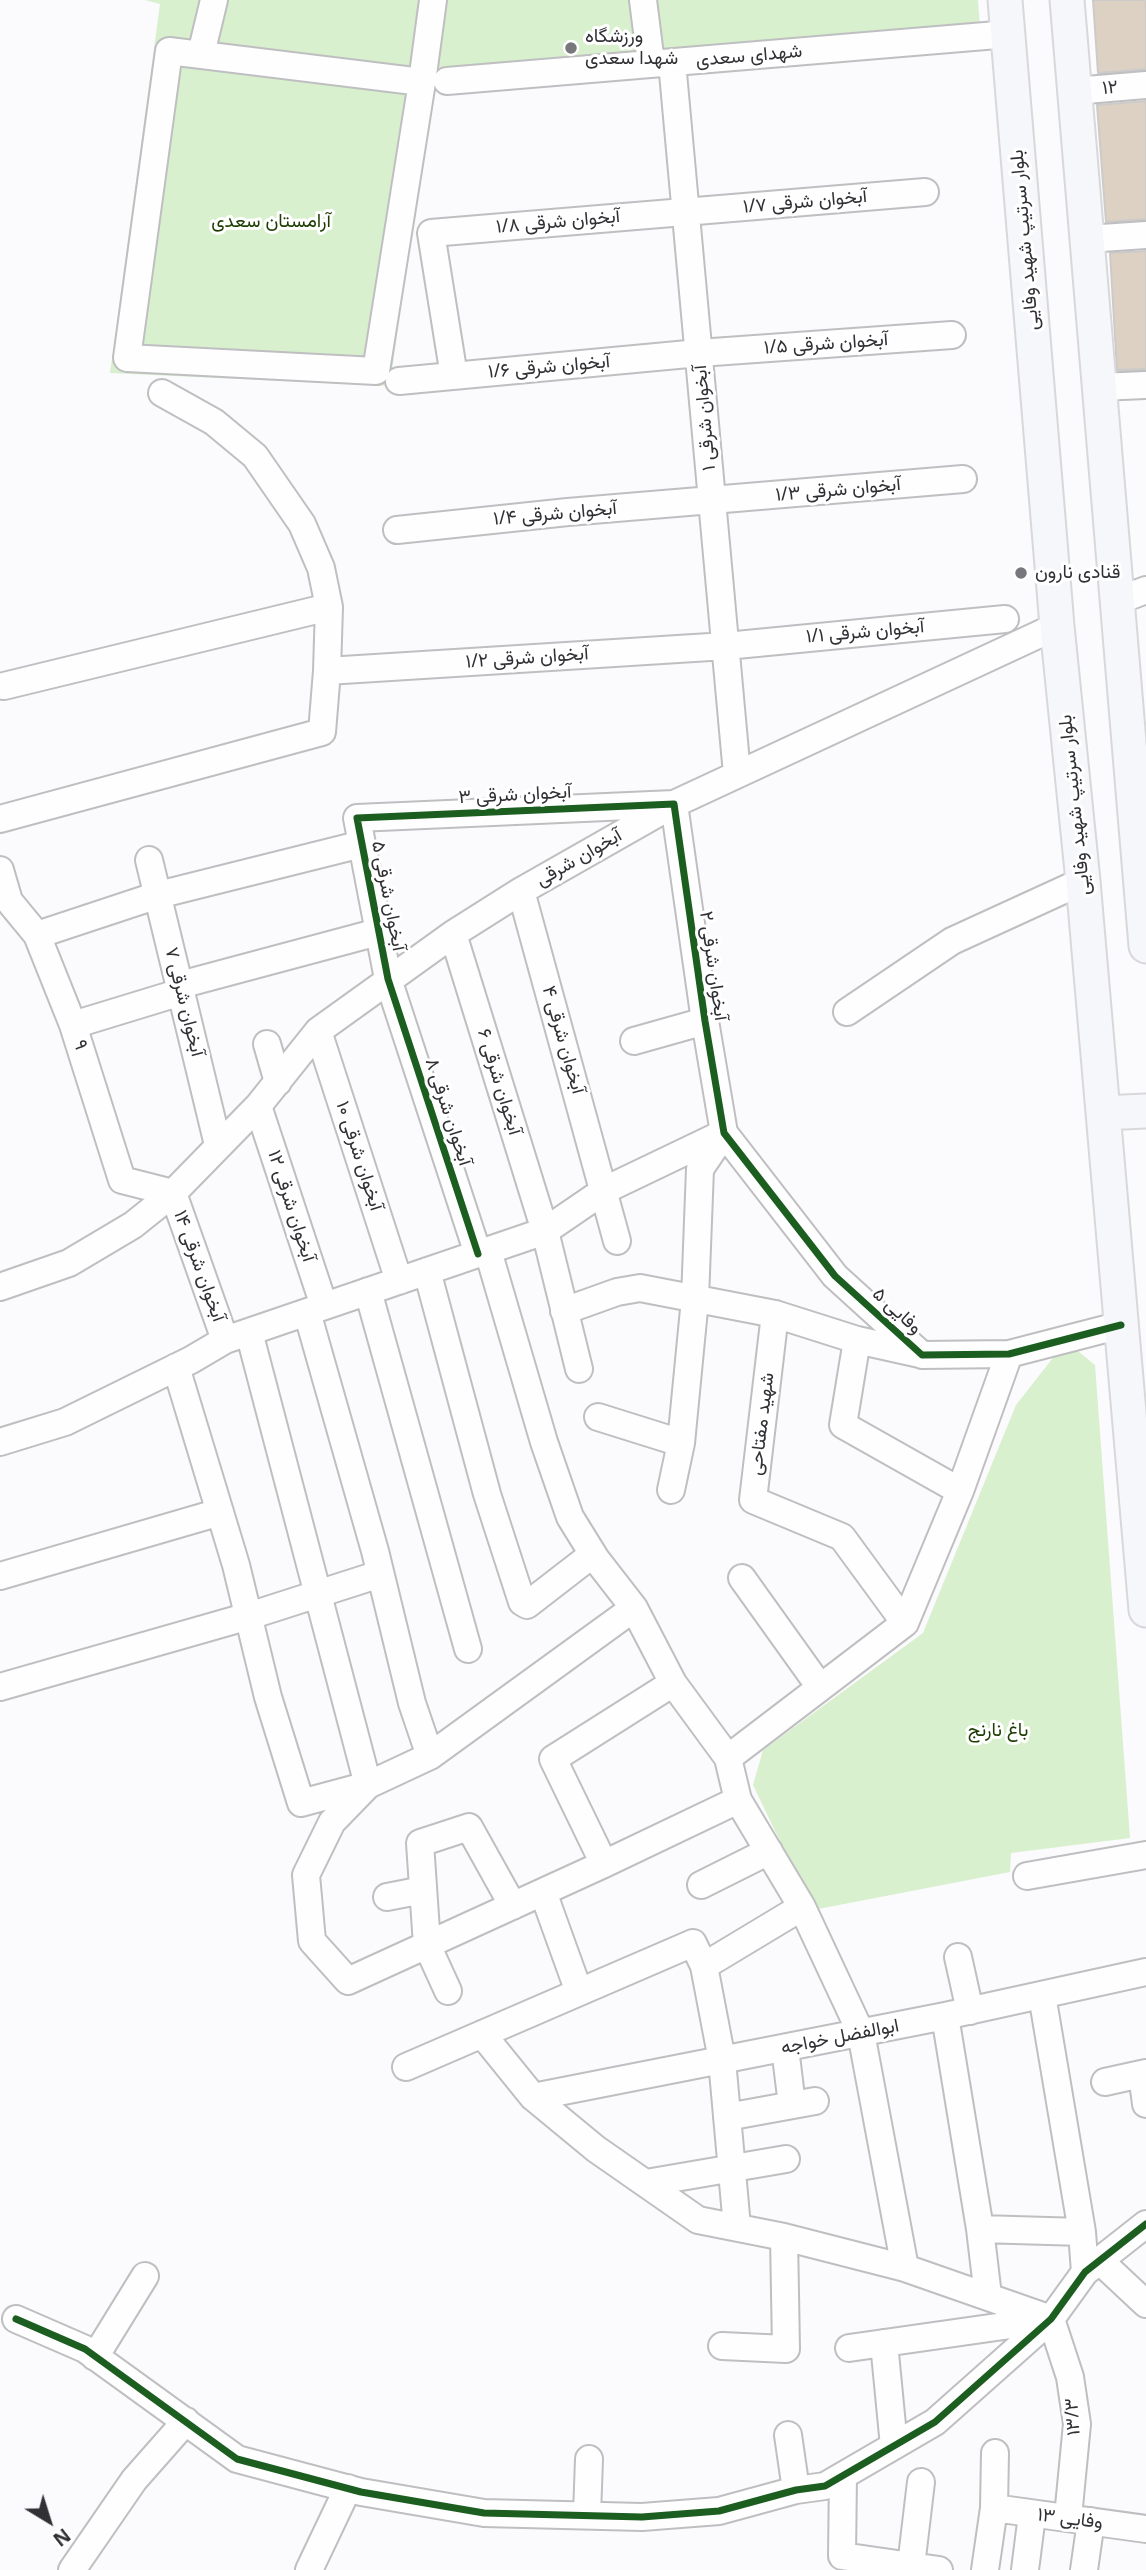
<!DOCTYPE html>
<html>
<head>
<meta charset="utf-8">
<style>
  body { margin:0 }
  #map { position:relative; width:1146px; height:2570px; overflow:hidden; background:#fbfafd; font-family:"Noto Sans",sans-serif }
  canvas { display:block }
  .north { position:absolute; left:14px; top:2486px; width:70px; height:70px; -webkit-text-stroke:5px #fff; paint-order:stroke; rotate:142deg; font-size:19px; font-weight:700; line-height:28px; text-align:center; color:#313035 }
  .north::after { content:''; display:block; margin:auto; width:24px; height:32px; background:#313035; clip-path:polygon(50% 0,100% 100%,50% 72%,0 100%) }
</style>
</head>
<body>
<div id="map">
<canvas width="1146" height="2570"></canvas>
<div class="north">N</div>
</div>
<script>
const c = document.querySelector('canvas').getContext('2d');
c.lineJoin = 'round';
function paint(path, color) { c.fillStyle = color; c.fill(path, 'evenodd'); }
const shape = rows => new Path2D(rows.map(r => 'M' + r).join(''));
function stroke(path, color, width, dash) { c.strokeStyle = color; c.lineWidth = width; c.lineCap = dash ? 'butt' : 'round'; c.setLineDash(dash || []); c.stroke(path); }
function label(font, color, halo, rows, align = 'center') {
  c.font = font + ' "Noto Sans",Vazirmatn,sans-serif'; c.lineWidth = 6; c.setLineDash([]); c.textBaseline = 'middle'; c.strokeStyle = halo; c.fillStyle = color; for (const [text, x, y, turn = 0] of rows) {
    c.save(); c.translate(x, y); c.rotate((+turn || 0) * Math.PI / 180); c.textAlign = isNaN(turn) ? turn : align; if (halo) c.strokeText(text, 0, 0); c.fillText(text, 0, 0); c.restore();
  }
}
paint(shape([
  [145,0,978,0,980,28,433,68,390,386,110,373,160,4],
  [1078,1351,1095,1365,1130,1838,1011,1853,1010,1872,813,1910,753,1785,763,1750,923,1633,1016,1405,1056,1354]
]), '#d8f0cd');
paint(shape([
  [1094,0,1146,0,1146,80,1105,83,1099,73],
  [1146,102,1146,231,1113,232,1107,221],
  [1146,251,1146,380,1125,380,1119,370,1112,255]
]), '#0003');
const building = shape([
  [1093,0,1146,0,1146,69,1098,73,1093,0],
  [1146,101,1146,219,1106,222,1097,105,1146,101],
  [1146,251,1146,369,1117,370,1110,253,1146,251]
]);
paint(building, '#dcd1c2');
stroke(building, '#cccbca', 2);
const minor = shape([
  [643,0,651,63],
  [201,54,214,0],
  [672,62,737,774],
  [447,81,1009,34],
  [422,82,169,51,127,358,376,371,422,82,433,0],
  [1074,91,1146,85],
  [1087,239,1146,235],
  [454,376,431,233,925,192],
  [399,381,699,353,952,335],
  [1099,387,1146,385],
  [397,530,568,512,963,479],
  [1117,601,1146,590],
  [327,671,726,646,1005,619],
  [4,686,329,607],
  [0,819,322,732,327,671,329,607,321,568,302,524,255,456,214,422,162,393],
  [149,860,218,1145],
  [0,870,9,901,37,935,73,1025,122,1180,173,1193],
  [521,891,617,1241],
  [453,934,545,1231,579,1369],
  [37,935,158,895,362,844],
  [180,985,378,932],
  [847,1012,952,941,1083,881],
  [73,1025,181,992],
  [318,1031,399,1281],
  [634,1041,705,1021],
  [267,1044,278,1082],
  [258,1106,324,1306],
  [173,1193,225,1340],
  [488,1251,544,1442,570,1517,596,1559,634,1608,673,1683,728,1758,738,1800,802,1907,861,2033,905,2268],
  [478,1254,388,979,357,818,674,804,705,1021,724,1133,835,1276,922,1355,1009,1354,1121,1325],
  [427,1271,487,1494,522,1602,527,1605,593,1554],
  [0,1287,69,1263,133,1225,173,1193,258,1106,318,1031,453,934,521,891,674,804,1057,626],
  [368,1291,468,1649],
  [564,1311,617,1292,640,1288,775,1314,857,1340,920,1354],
  [307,1312,375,1551,412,1703,430,1756],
  [775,1314,753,1500,842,1537,905,1623],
  [249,1332,368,1785,332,1822,306,1875,312,1941,348,1981,604,1864,738,1800],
  [857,1340,843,1425,960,1491],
  [176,1367,236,1565,268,1697,301,1803,368,1785,430,1756,634,1608],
  [598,1417,681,1443],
  [0,1442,65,1422,191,1360,225,1340,545,1231,605,1190,724,1133],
  [671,1490,681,1443,695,1299,700,1169,723,1135],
  [0,1576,220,1512],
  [742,1578,820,1687],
  [0,1687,249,1616,380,1574],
  [728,1758,905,1623,960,1491,1009,1354],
  [604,1864,553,1759,673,1683],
  [1027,1876,1146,1855],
  [701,1885,769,1851],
  [543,1892,579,1992],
  [387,1897,423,1890],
  [958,1957,970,2011],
  [704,1966,802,1907],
  [448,1991,427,1945,420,1843,469,1827,513,1906],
  [1042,1995,1082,2232,1085,2272],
  [945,2016,980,2229,988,2296],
  [482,2034,533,2097,596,2149,698,2220,784,2237,905,2268,1051,2319],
  [785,2048,792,2105],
  [406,2067,693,1943,704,1966,722,2060,737,2227],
  [1142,2074,1146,2104],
  [1105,2082,1146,2073],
  [533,2097,945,2016,1146,1972],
  [727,2117,815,2101],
  [646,2183,786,2159],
  [980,2229,1082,2232],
  [1100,2261,1146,2304],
  [16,2319,85,2349,237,2459,361,2492,484,2513,642,2517,719,2511,796,2490,825,2486,935,2422,1051,2319,1085,2272,1146,2224],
  [1051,2319,1070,2377,1077,2424,1068,2517],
  [884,2343,894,2446],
  [722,2346,786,2349,784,2237],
  [849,2348,1046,2320],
  [95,2357,145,2276],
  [788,2435,796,2490],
  [843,2476,842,2556,939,2570],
  [994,2508,1146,2529],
  [587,2515,589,2459],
  [911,2566,921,2482],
  [72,2570,134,2480,186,2421],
  [309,2570,348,2488],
  [985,2570,994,2508,995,2453],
  [1025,2570,1032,2515],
  [1084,2570,1091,2521]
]);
const major = shape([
  [1005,0,1057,626,1083,881,1146,1610],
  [1067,0,1146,946],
  [1103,1113,1146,1111]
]);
stroke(minor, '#bfbfc2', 30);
stroke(major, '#d8d8da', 37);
stroke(minor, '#fefeff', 26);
stroke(major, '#f6f7fa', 33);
stroke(shape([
  [478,1254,388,979,357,818,674,804,705,1021,724,1133,835,1276,922,1355,1009,1354,1121,1325],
  [16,2319,85,2349,237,2459,361,2492,484,2513,642,2517,719,2511,796,2490,825,2486,935,2422,1051,2319,1085,2272,1146,2224]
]), '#1b5e20', 7);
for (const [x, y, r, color] of [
  [571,48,7,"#78777b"],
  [1021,573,7,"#78777b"]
]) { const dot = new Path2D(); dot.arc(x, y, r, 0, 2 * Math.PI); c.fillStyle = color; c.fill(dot); stroke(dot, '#fff', 2.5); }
label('19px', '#313035', '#fff', [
  ["ورزشگاه",585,37],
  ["شهدا سعدی",585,59],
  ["قنادی نارون",1035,573]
], 'left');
label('19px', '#313035', '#fff', [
  ["شهدای سعدی",749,56,-5],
  ["۱۲",1110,88,-5],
  ["آبخوان شرقی ۱/۷",805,202,-5],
  ["آبخوان شرقی ۱/۸",558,222,-5],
  ["بلوار سرتیپ شهید وفایی",1025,240,-95],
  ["آبخوان شرقی ۱/۵",826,344,-4],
  ["آبخوان شرقی ۱/۶",549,367,-5],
  ["آبخوان شرقی ۱",705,418,-95],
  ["آبخوان شرقی ۱/۳",838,490,-5],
  ["آبخوان شرقی ۱/۴",555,514,-5],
  ["آبخوان شرقی ۱/۱",865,632,-5],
  ["آبخوان شرقی ۱/۲",527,658,-4],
  ["آبخوان شرقی ۳",515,795,-3],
  ["بلوار سرتیپ شهید وفایی",1075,805,-96],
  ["آبخوان شرقی",579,858,-30],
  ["آبخوان شرقی ۵",388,896,79],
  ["آبخوان شرقی ۲",713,966,82],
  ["آبخوان شرقی ۷",184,1002,76],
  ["آبخوان شرقی ۴",563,1040,74],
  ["۹",80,1045,71],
  ["آبخوان شرقی ۶",499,1082,73],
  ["آبخوان شرقی ۸",448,1112,72],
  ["آبخوان شرقی ۱۰",359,1156,72],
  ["آبخوان شرقی ۱۲",291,1206,72],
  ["آبخوان شرقی ۱۴",199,1266,70],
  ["وفایی ۵",897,1311,42],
  ["شهید مفتاحی",762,1424,-83],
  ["ابوالفضل خواجه",840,2037,-11],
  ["۱۳/۳",1073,2417,-94],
  ["وفایی ۱۳",1070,2519,7]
]);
label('19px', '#1c3c02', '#fff', [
  ["آرامستان سعدی",271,222],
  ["باغ نارنج",998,1731]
]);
</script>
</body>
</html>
